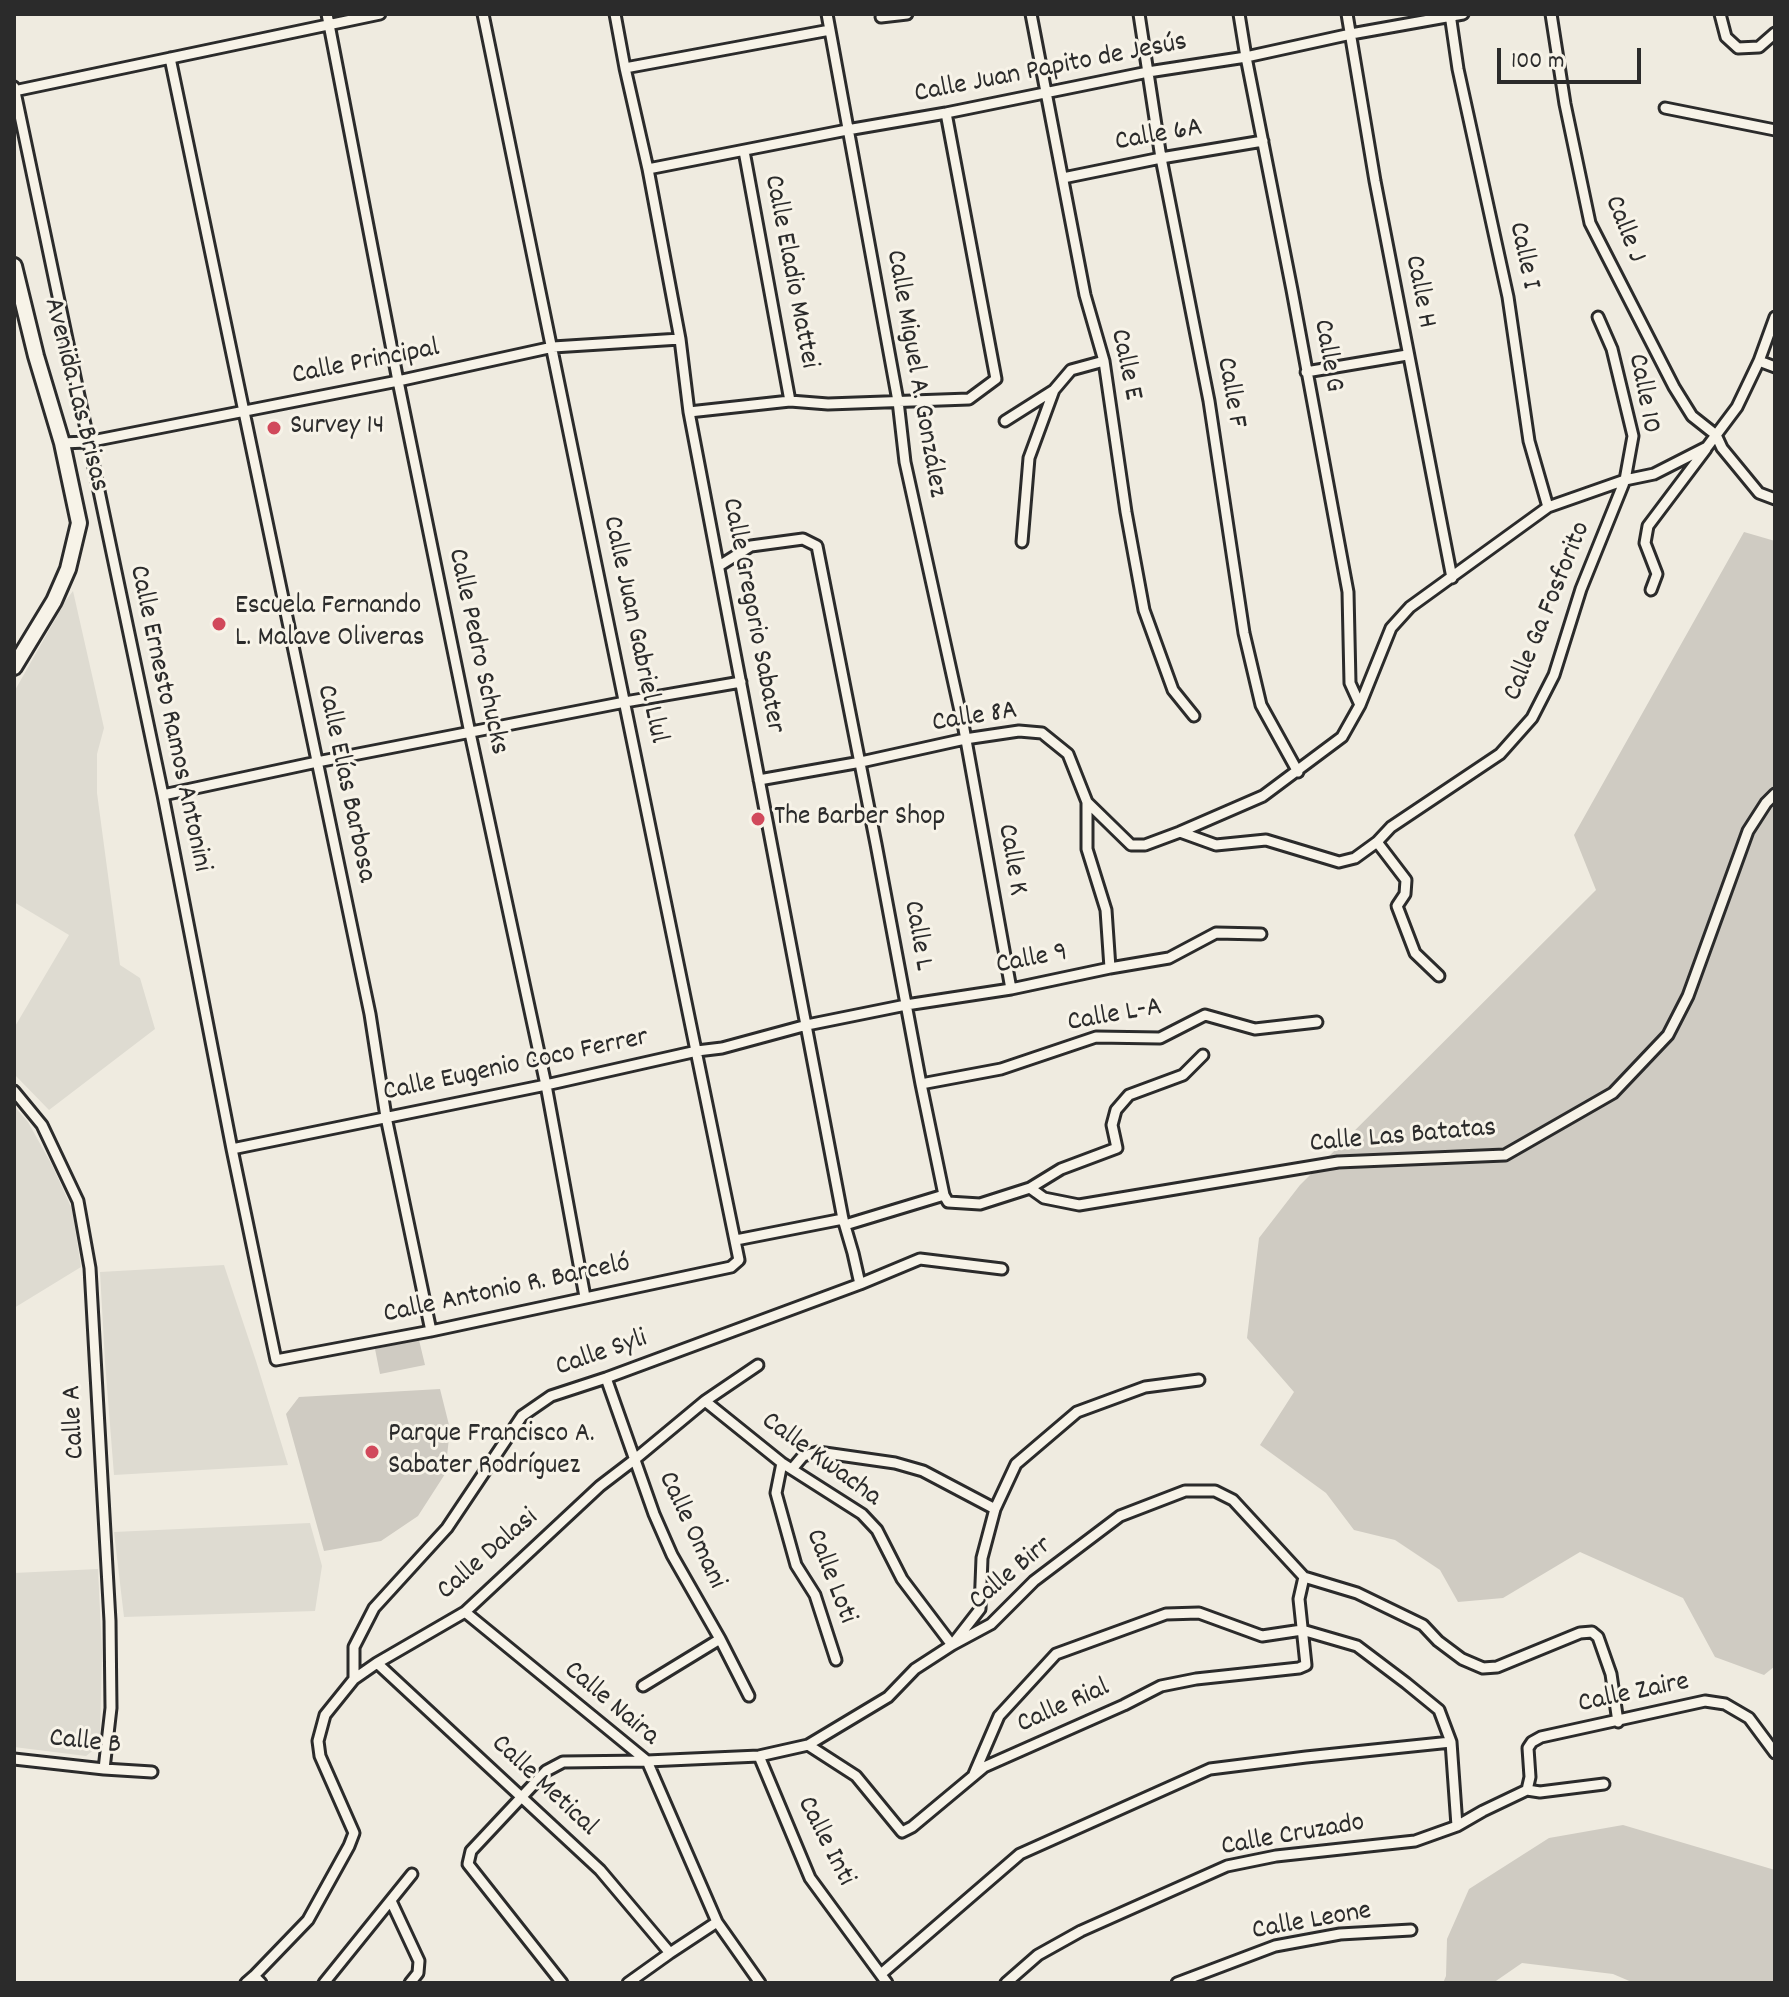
<!DOCTYPE html>
<html>
<head>
<meta charset="utf-8">
<style>
  body { margin:0 }
  #map { position:relative; width:1789px; height:1997px; overflow:hidden; background:#efebe0; font-family:Dekko,sans-serif }
  canvas { display:block }
  .frame { position:absolute; inset:0; border:16px solid #2b2b2b; pointer-events:none }
  .scale { position:absolute; left:1497px; top:48px; width:144px; height:36px; box-sizing:border-box; border:4px solid #2b2b2b; border-top:0; padding-left:10px; font-size:24px; line-height:28px; white-space:nowrap; color:#2b2b2b; -webkit-text-stroke:6px #f7f3e8; paint-order:stroke }
</style>
</head>
<body>
<div id="map">
<canvas width="1789" height="1997"></canvas>
<div class="frame"></div>
<div class="scale">100 m</div>
</div>
<script>
const c = document.querySelector('canvas').getContext('2d');
c.lineJoin = 'round';
function paint(path, color) { c.fillStyle = color; c.fill(path, 'evenodd'); }
const shape = rows => new Path2D(rows.map(r => 'M' + r).join(''));
function stroke(path, color, width, dash) { c.strokeStyle = color; c.lineWidth = width; c.lineCap = dash ? 'butt' : 'round'; c.setLineDash(dash || []); c.stroke(path); }
function label(font, color, halo, rows, align = 'center') {
  c.font = font + ' Dekko,sans-serif'; c.lineWidth = 6; c.setLineDash([]); c.textBaseline = 'middle'; c.strokeStyle = halo; c.fillStyle = color; for (const [text, x, y, turn = 0] of rows) {
    c.save(); c.translate(x, y); c.rotate((+turn || 0) * Math.PI / 180); c.textAlign = isNaN(turn) ? turn : align; if (halo) c.strokeText(text, 0, 0); c.fillText(text, 0, 0); c.restore();
  }
}
paint(shape([
  [73,591,104,728,97,754,97,793,120,965,140,978,155,1029,49,1110,14,1074,14,1028,69,935,14,902,14,692,66,600],
  [14,1106,28,1122,52,1165,72,1209,81,1267,14,1308],
  [224,1265,256,1361,288,1465,114,1475,105,1362,100,1272],
  [310,1523,322,1566,315,1611,124,1617,114,1532],
  [98,1569,102,1652,100,1738,95,1749,86,1756,14,1747,14,1573]
]), '#dedbd1');
paint(shape([
  [1744,532,1775,541,1775,1666,1764,1675,1715,1657,1683,1598,1580,1552,1503,1598,1458,1602,1440,1570,1395,1540,1354,1530,1326,1493,1260,1445,1294,1392,1247,1338,1259,1238,1300,1185,1596,890,1574,835],
  [419,1340,425,1365,380,1374,375,1349],
  [440,1389,450,1429,445,1474,418,1516,381,1541,324,1551,286,1414,299,1397],
  [1623,1825,1775,1870,1775,1983,1634,1983,1613,1974,1522,1963,1493,1983,1443,1983,1446,1976,1447,1939,1469,1889,1549,1838]
]), '#cfcbc2');
const street = shape([
  [327,14,398,381,470,733,546,1085,585,1297],
  [615,14,625,68,648,169,680,339,689,412,843,1219,853,1253,860,1284],
  [827,14,898,401,905,462,964,729,1011,989],
  [1031,14,1085,295,1104,361,1126,512,1144,610,1173,690,1194,716],
  [1139,14,1161,158,1209,401,1244,633,1261,705,1298,772],
  [1239,14,1246,57,1292,290,1348,592,1350,683,1360,705],
  [1347,14,1375,181,1452,578],
  [1450,14,1458,69,1508,297,1529,441,1548,507],
  [1551,14,1565,104,1590,223,1674,387,1692,416,1716,435,1722,448,1759,493,1775,499],
  [1720,14,1726,37,1738,48,1759,47,1775,33],
  [881,17,907,14],
  [170,58,370,1014,386,1117,431,1331],
  [625,68,830,30],
  [14,87,163,795,232,1149,276,1360,431,1331,731,1267,739,1260,483,14],
  [14,91,380,14],
  [1665,108,1775,130],
  [744,151,790,401],
  [648,169,847,130,946,113,1148,72,1246,57,1351,34,1463,14],
  [1063,178,1161,158,1263,141],
  [1759,361,1775,367],
  [1306,372,1407,355],
  [689,412,790,401,828,404,969,399,996,379,946,113],
  [1005,421,1054,390,1071,370,1104,361],
  [62,443,87,442,398,381,553,347,680,339],
  [1022,542,1029,458,1054,390],
  [719,566,751,546,803,539,817,546,876,844,921,1084,944,1195],
  [1651,590,1657,574,1645,543,1648,526,1706,449],
  [759,780,861,762,965,739,1019,731,1042,733,1068,754,1087,802,1087,849,1106,910,1110,968],
  [163,795,317,762,625,702,741,682],
  [1087,802,1131,845,1145,845,1180,832,1216,845,1266,840,1339,862,1355,858,1377,842,1391,827,1500,754,1532,718,1554,675,1581,589,1625,480,1633,436,1612,349,1598,317],
  [1180,832,1263,796,1342,737,1360,705,1391,628,1410,607,1548,507,1625,480,1654,474,1707,447,1737,407,1759,361,1775,317],
  [1377,842,1406,880,1405,894,1397,906,1415,953,1439,976],
  [921,1084,1001,1069,1096,1037,1160,1038,1205,1015,1255,1029,1317,1022],
  [14,1091,42,1125,78,1201,90,1268,110,1621,111,1708,104,1769],
  [232,1149,546,1085,697,1051,722,1048,807,1025,906,1005,1011,989,1110,968,1169,958,1216,933,1261,934],
  [1030,1188,1061,1169,1117,1148,1112,1125,1116,1110,1129,1095,1183,1075,1203,1055],
  [944,1195,948,1202,980,1204,1030,1188,1044,1198,1079,1205,1338,1162,1505,1155,1613,1093,1668,1035,1688,996,1748,831,1766,803,1775,794],
  [845,1225,944,1195],
  [736,1240,843,1219],
  [606,1378,654,1514,672,1555,720,1639,749,1696],
  [705,1401,782,1463,862,1514,877,1530,902,1579,952,1645,980,1609,982,1558,995,1509,1016,1464,1077,1412,1145,1387,1199,1380],
  [782,1463,776,1493,796,1565,815,1595,836,1660],
  [792,1469,803,1456,818,1452,895,1463,923,1471,995,1509],
  [465,1612,647,1761,717,1922,760,1983],
  [377,1663,600,1870,670,1953],
  [354,1679,354,1647,374,1608,447,1528,522,1416,551,1396,606,1378,860,1284,920,1259,1002,1269],
  [643,1686,720,1639],
  [808,1745,856,1776,902,1832,912,1827,984,1767,1124,1705,1161,1686,1196,1679,1299,1668,1306,1665,1299,1599,1304,1577],
  [759,1756,810,1878,887,1983],
  [14,1759,104,1769,152,1772],
  [974,1774,999,1716,1056,1654,1166,1614,1199,1613,1262,1636,1302,1630,1357,1646,1406,1683,1439,1710,1451,1742,1457,1826],
  [1527,1790,1530,1777,1528,1748,1532,1742,1541,1737,1705,1701,1725,1704,1749,1718,1775,1753],
  [391,1901,419,1961,418,1973,410,1983],
  [881,1974,1020,1854,1210,1769,1306,1757,1451,1742],
  [254,1976,308,1920,349,1846,354,1833,320,1756,318,1741,325,1715,354,1679,377,1663,465,1612,600,1486,634,1460,705,1401,758,1365],
  [246,1983,254,1976,261,1983],
  [324,1983,412,1874],
  [562,1983,468,1864,471,1851,546,1771,563,1762,647,1761,759,1756,808,1745,888,1697,915,1669,952,1645,991,1624,1034,1581,1120,1516,1185,1491,1215,1491,1233,1500,1304,1577,1357,1593,1423,1625,1438,1641,1462,1659,1483,1668,1497,1667,1580,1633,1592,1632,1598,1637,1611,1674,1618,1722],
  [628,1983,670,1953,717,1922],
  [1006,1983,1038,1955,1081,1931,1227,1866,1276,1856,1415,1841,1457,1826,1483,1811,1527,1790,1540,1792,1604,1784],
  [1177,1983,1275,1946,1340,1934,1411,1930]
]);
const secondary = shape([
  [14,266,36,356,62,443,79,523,68,569,54,601,14,667]
]);
stroke(street, '#2b2b2b', 15);
stroke(secondary, '#2b2b2b', 20);
stroke(street, '#f7f3e8', 9);
stroke(secondary, '#f7f3e8', 14);
for (const [x, y, r, color] of [
  [274,428,8,"#d1495b"],
  [219,624,8,"#d1495b"],
  [758,819,8,"#d1495b"],
  [372,1452,8,"#d1495b"]
]) { const dot = new Path2D(); dot.arc(x, y, r, 0, 2 * Math.PI); c.fillStyle = color; c.fill(dot); stroke(dot, '#f7f3e8', 3); }
label('28px', '#2b2b2b', '#f7f3e8', [
  ["Calle Juan Papito de Jesús",1051,70,-11],
  ["Calle 6A",1159,137,-10],
  ["Calle J",1623,230,68],
  ["Calle I",1522,256,78],
  ["Calle Eladio Mattei",789,272,79],
  ["Calle H",1418,292,79],
  ["Calle G",1326,356,80],
  ["Calle Principal",366,364,-11],
  ["Calle E",1124,365,78],
  ["Calle Miguel A. González",914,374,80],
  ["Calle F",1229,393,80],
  ["Calle 10",1642,394,79],
  ["Avenida Las Brisas",74,395,76],
  ["Calle Ga Fosforito",1549,612,-68],
  ["Calle Gregorio Sabater",751,616,79],
  ["Calle Juan Gabriel Llul",633,630,78],
  ["Calle Pedro Schucks",476,652,78],
  ["Calle Ernesto Ramos Antonini",168,719,78],
  ["Calle 8A",975,719,-9],
  ["Calle Elías Barbosa",344,784,78],
  ["Calle K",1010,860,80],
  ["Calle L",916,936,80],
  ["Calle 9",1032,961,-11],
  ["Calle L-A",1115,1017,-10],
  ["Calle Eugenio Coco Ferrer",516,1067,-12],
  ["Calle Las Batatas",1403,1138,-5],
  ["Calle Antonio R. Barceló",507,1291,-12],
  ["Calle Syli",602,1355,-19],
  ["Calle A",76,1422,-93],
  ["Calle Kwacha",820,1461,36],
  ["Calle Omani",690,1531,65],
  ["Calle Dalasi",489,1556,-41],
  ["Calle Birr",1012,1575,-40],
  ["Calle Loti",829,1577,69],
  ["Calle Zaire",1634,1695,-12],
  ["Calle Naira",610,1705,40],
  ["Calle Rial",1064,1708,-24],
  ["Calle B",85,1744,6],
  ["Calle Metical",543,1787,43],
  ["Calle Cruzado",1293,1837,-10],
  ["Calle Inti",824,1842,63],
  ["Calle Leone",1312,1923,-10]
]);
label('28px', '#2b2b2b', '#f7f3e8', [
  ["Survey 14",290,428],
  ["Escuela Fernando",235,608],
  ["L. Malave Oliveras",235,640],
  ["The Barber Shop",774,819],
  ["Parque Francisco A.",388,1436],
  ["Sabater Rodríguez",388,1468]
], 'left');
</script>
</body>
</html>
